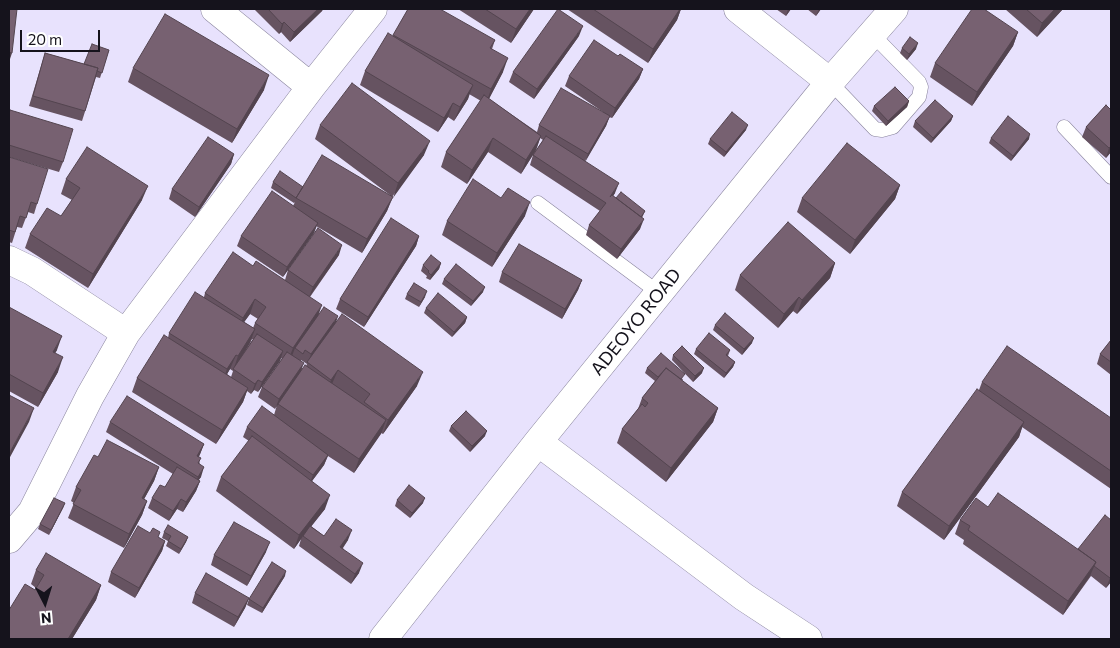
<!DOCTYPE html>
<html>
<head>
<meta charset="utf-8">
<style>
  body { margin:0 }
  #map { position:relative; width:1120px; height:648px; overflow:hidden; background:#e8e2fd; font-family:Commissioner,sans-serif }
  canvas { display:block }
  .frame { position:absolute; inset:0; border:10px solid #15131c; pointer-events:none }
  .north { position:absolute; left:20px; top:578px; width:50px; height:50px; -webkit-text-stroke:4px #fff; paint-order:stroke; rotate:175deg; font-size:14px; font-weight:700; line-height:20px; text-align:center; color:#15131c }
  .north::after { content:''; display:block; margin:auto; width:18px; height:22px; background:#15131c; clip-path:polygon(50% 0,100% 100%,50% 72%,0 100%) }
  .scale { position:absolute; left:20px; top:30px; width:80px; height:22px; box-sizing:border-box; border:2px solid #15131c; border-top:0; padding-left:6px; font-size:15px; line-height:18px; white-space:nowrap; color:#15131c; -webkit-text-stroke:4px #fff; paint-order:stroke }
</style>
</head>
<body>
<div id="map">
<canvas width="1120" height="648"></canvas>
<div class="frame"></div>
<div class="north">N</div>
<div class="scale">20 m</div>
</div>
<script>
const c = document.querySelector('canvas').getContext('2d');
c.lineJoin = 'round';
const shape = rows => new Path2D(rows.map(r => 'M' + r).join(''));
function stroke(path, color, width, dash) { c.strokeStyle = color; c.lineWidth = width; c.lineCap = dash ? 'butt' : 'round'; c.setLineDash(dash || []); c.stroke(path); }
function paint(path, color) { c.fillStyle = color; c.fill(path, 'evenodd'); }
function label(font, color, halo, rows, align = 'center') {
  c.font = font + ' Commissioner,sans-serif'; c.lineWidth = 4; c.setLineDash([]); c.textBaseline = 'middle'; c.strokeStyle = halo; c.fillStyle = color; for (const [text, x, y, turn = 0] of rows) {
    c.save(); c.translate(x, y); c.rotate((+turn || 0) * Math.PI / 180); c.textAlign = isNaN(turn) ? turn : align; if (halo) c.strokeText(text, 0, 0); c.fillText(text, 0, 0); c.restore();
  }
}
const lane = shape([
  [830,82,875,129,882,130,893,127,919,97,921,87,919,82,872,34],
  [1064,127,1111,177],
  [538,203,659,293]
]);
const street = shape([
  [215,9,311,87],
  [738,9,830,82],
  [9,260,32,271,126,333],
  [538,442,744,597,808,639],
  [9,539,32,512,90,396,126,333,311,87,373,9],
  [383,639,538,442,830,82,894,9]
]);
stroke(lane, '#89849d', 15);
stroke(street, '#89849d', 29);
stroke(lane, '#fff', 14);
stroke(street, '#fff', 28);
paint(shape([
  [254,9,323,9,322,11,290,42,281,32,279,34],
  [408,9,495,40,492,49,503,72,489,99,537,132,539,125,603,112,565,86,569,76,618,56,643,69,639,79,612,118,609,117,606,126,585,161,615,193,613,196,616,198,645,211,642,218,640,229,617,259,586,235,589,225,600,211,530,165,533,155,543,140,540,138,536,150,521,174,488,152,467,184,441,167,446,152,481,101,469,94,468,99,454,121,448,117,438,132,360,85,365,71,393,36],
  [458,9,534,9,511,43],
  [567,9,681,9,677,20,648,63],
  [776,9,791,9,786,16],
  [807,9,821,9,816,16],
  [1005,9,1063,9,1037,37],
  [1018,32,1013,46,972,106,930,77,935,63],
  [579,36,534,99,509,82,513,72],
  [902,48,916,49,907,60,900,53],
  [109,50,100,78,96,77,82,121,29,106,45,53,84,64],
  [133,68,264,90,232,143,128,82],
  [909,101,907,107,886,126,872,111,874,106],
  [1106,105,1111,152,1106,158,1082,137,1086,127],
  [9,114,63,162,59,172,9,157,37,204,34,214,28,212,22,228,17,227,12,243,9,242],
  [953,116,951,121,931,143,913,127,915,121],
  [320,125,424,155,392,197,387,211,362,253,316,226,314,233,283,277,237,246,241,236,293,206,295,202,294,203,271,188,273,182,303,187,390,195,315,139],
  [746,130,724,157,708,144,710,139],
  [991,138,1029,139,1011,161,989,143],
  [234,154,231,164,195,217,169,199,172,189],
  [66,179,142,200,88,288,25,248,30,234,61,216,72,200,61,194],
  [900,185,895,199,850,254,797,212,802,198],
  [501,198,525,216,492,267,442,235,447,221],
  [419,236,416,246,364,327,336,309,340,299],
  [339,255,310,297,319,315,336,323,417,386,383,434,381,433,354,473,328,456,324,465,312,481,325,509,311,526,324,536,348,540,343,548,359,573,351,584,299,546,301,539,294,549,216,491,221,477,249,441,243,437,247,427,274,415,277,405,275,409,258,397,262,387,282,359,281,358,280,361,258,392,254,390,251,394,247,391,243,402,216,444,132,392,137,378,168,338,169,333,204,297,205,293,253,266,285,280,288,270],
  [250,314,258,319,255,323,253,328,244,322],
  [252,339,253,339,240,359,250,343],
  [301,360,307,364,306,366,302,370],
  [230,369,233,371,231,377,227,374],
  [441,263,439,269,430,280,426,278,427,276,421,271,423,265],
  [835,263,830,278,797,314,793,311,778,328,735,290,740,275],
  [502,272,582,280,578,290,562,319,499,282],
  [444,279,483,292,471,306,442,284],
  [407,294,425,297,419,307,405,299],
  [9,307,57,350,55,353,58,372,38,407,9,391],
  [426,308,467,317,465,323,452,337,424,313],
  [715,325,752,343,742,355,713,330],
  [1111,340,1111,375,1097,364,1100,354],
  [696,349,730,350,728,356,735,362,733,367,724,378,694,354],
  [673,355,702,373,693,382,672,360],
  [647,368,683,379,682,381,718,408,713,422,666,482,617,443,622,429,638,409,642,398,655,381,645,373],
  [982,382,1111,418,1111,489,1022,427,1019,437,944,540,897,506,902,492,979,390],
  [110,422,204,444,199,457,201,477,198,480,200,481,196,491,183,512,177,509,169,521,148,508,152,498,165,487,173,474,106,432],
  [451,426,485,436,470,452,449,431],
  [98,457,159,467,154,481,144,499,147,501,142,515,124,548,68,518,74,503,71,501,76,487],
  [397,500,423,503,410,518,395,506],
  [65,503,63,508,49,535,38,529,40,524],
  [988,507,1078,549,1111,520,1111,582,1106,588,1091,576,1063,615,963,544,964,540,955,534,960,520],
  [164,532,188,537,186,542,179,554,166,546,168,541,162,538],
  [150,533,165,541,162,551,135,598,108,582,111,572],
  [266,552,247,586,211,565,214,555],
  [36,570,101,585,96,600,72,639,9,639,36,588,31,584],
  [285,576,262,613,247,605,249,599],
  [195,593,249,598,245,608,234,627,192,603]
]), '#665361');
paint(shape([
  [318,9,323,9,322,11,290,42,294,32],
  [530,9,534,9,511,43,516,29],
  [680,9,681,9,677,20,648,63,653,49],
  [788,9,791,9,786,16],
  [819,9,821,9,816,16,818,11],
  [1055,9,1063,9,1037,37,1042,23],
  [284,22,281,32,279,34,282,24],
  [583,26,579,36,534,99,537,89],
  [1018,32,1013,46,972,106,977,92],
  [918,43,916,49,907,60,909,54],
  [9,52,12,53,9,62],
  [508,58,503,72,486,104,491,89],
  [643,69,639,79,612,118,615,108],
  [269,75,264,90,232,143,237,129],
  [473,85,468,99,454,121,460,107],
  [909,101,907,107,886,126,888,121],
  [453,103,448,117,438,132,444,118],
  [610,116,606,126,584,164,588,154],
  [953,116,951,121,931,143,933,138],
  [748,125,746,130,724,157,726,152],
  [1030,134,1029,139,1011,161,1013,156],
  [541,136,536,150,521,174,526,160],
  [493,138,488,152,467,184,472,170],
  [430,141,424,155,393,198,398,183],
  [1111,146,1111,152,1106,158,1109,148],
  [234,154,231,164,195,217,199,207],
  [619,183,615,193,606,207,610,197],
  [900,185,895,199,850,254,855,240],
  [148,186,142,200,88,288,93,274],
  [393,197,387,211,362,253,367,239],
  [530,202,525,216,492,267,497,253],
  [644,219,640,229,617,259,621,249],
  [318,223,314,233,283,277,287,267],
  [419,236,416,246,364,327,368,317],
  [342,245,339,255,309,297,313,287],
  [441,263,439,269,430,280,431,275],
  [835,263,830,278,797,314,802,300],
  [582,280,578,290,562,319,565,309],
  [485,287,483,292,471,306,473,301],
  [427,291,425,297,419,307,421,302],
  [799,297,793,311,778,328,784,314],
  [255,299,250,314,237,332,243,318],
  [322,305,317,319,295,348,292,356,287,363,293,348],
  [338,316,335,326,308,364,311,354],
  [467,317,465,323,452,337,454,332],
  [255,329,250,343,233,371,238,356],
  [62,336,57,350,48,366,53,352],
  [754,338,752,343,742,355,744,349],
  [283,351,280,361,258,392,262,382],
  [236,355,230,369,222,383,227,369],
  [63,357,58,372,38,407,43,393],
  [735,362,733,367,724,378,726,373],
  [304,363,300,373,275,409,279,399],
  [704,368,702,373,693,382,695,376],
  [338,370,332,384,326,394,331,380],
  [423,372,417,386,383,434,388,420],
  [258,380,254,390,251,394,255,384],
  [248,388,243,402,216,444,222,430],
  [34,408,29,422,9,459,10,452],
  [718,408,713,422,666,482,671,468],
  [386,420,381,434,354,473,359,459],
  [1024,422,1019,437,944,540,949,526],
  [487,431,485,436,470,452,472,446],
  [204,444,200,454,193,466,197,456],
  [328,455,324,465,309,485,313,475],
  [159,467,154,481,137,512,142,498],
  [204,467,201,477,194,487,198,477],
  [200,481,196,491,183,512,186,502],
  [330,495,325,509,303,537,303,536,301,539,294,549,299,535],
  [425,498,423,503,410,518,412,513],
  [181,499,177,509,169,521,173,511],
  [147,501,142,515,124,548,129,534],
  [65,503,63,508,49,535,51,530],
  [352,530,348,540,336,557,340,547],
  [188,537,186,542,179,554,181,549],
  [165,541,162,551,135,598,139,588],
  [270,542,266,552,247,586,251,576],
  [1096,562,1090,576,1063,615,1068,601],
  [363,563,359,573,351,584,355,574],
  [286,571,285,576,262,613,263,608],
  [1111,576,1111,582,1106,588,1110,578],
  [101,585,96,600,72,639,68,639],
  [249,598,245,608,234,627,238,617]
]), '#53444f');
const building = shape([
  [9,9,17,9,12,53,9,52,9,9],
  [268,9,318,9,294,32,284,22,282,24,268,9],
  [408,9,440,9,495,40,490,48,508,58,491,89,393,35,408,9],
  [485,9,530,9,516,29,485,9],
  [558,9,583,26,537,89,513,72,558,9],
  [593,9,680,9,653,49,593,9],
  [972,9,984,9,1018,32,977,92,935,63,972,9],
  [1026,9,1055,9,1042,23,1026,9],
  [165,14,269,75,237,129,133,68,165,14],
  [388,33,473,85,460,107,453,103,444,118,365,71,388,33],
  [910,37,918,43,909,54,902,48,910,37],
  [594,40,618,56,620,54,643,69,615,108,569,76,594,40],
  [92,44,109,50,102,73,97,71,98,68,84,64,92,44],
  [45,53,98,68,85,111,33,96,45,53],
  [352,83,430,141,398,183,320,125,352,83],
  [895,87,909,101,888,121,874,106,895,87],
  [561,88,610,116,588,154,539,125,561,88],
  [484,95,541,136,526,160,493,138,472,170,446,152,484,95],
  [935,100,953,116,933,138,915,121,935,100],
  [1106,105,1111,110,1111,146,1109,148,1086,127,1106,105],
  [10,110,73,129,63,162,9,145,9,114,10,110],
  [732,112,748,125,726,152,710,139,732,112],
  [1008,116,1030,134,1013,156,991,138,1008,116],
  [546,136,619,183,610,197,612,195,644,219,621,249,589,225,606,203,533,155,546,136],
  [208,137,234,154,199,207,172,189,208,137],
  [847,143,900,185,855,240,802,198,847,143],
  [87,147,148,186,93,274,30,234,47,208,61,216,80,188,66,179,87,147],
  [322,155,393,197,367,239,296,198,322,155],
  [9,157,48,169,37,204,31,202,26,218,20,216,15,232,9,230,9,157],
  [280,171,303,187,296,198,273,182,280,171],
  [473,179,501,198,508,188,530,202,497,253,447,221,473,179],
  [272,191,318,223,287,267,241,236,272,191],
  [621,192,645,211,641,217,616,198,621,192],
  [391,218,419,236,368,317,340,299,391,218],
  [788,222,835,263,802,300,799,297,784,314,740,275,788,222],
  [318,228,342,245,313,287,288,270,318,228],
  [519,244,582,280,565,309,502,272,519,244],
  [233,252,253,266,256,261,322,305,293,348,255,323,266,307,255,299,243,318,205,293,233,252],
  [431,255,441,263,431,275,428,272,429,271,423,265,431,255],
  [456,264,485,287,473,301,444,279,456,264],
  [414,283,427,291,421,302,407,294,414,283],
  [195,292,255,329,238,356,236,355,227,369,169,333,195,292],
  [438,293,467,317,454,332,426,308,438,293],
  [9,307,62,336,53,352,63,357,43,393,9,374,9,307],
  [324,307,338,316,311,354,305,350,303,354,295,348,324,307],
  [725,313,754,338,744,349,715,325,725,313],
  [342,314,423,372,388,420,364,402,370,394,338,370,331,380,307,362,342,314],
  [709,333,730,350,726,355,735,362,726,373,696,349,709,333],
  [257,334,283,351,262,382,258,380,255,384,233,369,257,334],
  [164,335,248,388,222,430,137,378,164,335],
  [1111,340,1111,362,1100,354,1111,340],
  [682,346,704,368,695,376,673,355,682,346],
  [1007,346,1111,418,1111,471,982,382,1007,346],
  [287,352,304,363,279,399,262,387,287,352],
  [661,353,685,374,681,379,666,368,658,377,647,368,661,353],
  [305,365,386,420,359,459,278,404,305,365],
  [666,368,718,408,671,468,622,429,642,404,645,407,648,403,642,398,666,368],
  [977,389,1024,422,949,526,902,492,977,389],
  [9,395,34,408,10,452,9,452,9,395],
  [127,396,204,444,197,456,201,458,198,463,204,467,198,477,110,422,127,396],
  [262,406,328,455,313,475,247,427,262,406],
  [466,411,487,431,472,446,451,426,466,411],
  [252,436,330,495,299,535,221,477,252,436],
  [107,440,159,467,142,498,147,501,129,534,73,504,81,490,76,487,94,455,98,457,107,440],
  [177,467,200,481,186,502,181,499,173,511,152,498,160,485,165,487,177,467],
  [409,485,425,498,412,513,397,500,409,485],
  [998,493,1096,562,1068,601,968,530,970,526,960,520,976,498,988,507,998,493],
  [54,498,65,503,51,530,40,524,54,498],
  [1105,515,1111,520,1111,576,1110,578,1094,566,1096,562,1078,549,1105,515],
  [336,519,352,530,340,547,363,563,355,574,303,536,310,526,324,536,336,519],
  [234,522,270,542,251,576,214,555,234,522],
  [168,525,188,537,181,549,168,541,171,536,164,532,168,525],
  [138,526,150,533,153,528,160,532,158,537,165,541,139,588,111,572,138,526],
  [46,553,101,585,68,639,9,639,9,610,25,584,35,590,44,575,36,570,46,553],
  [272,562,286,571,263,608,249,599,272,562],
  [206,573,249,598,238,617,195,593,206,573]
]);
paint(building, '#776171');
stroke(building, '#53444f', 1);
label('18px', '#15131c', '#fff', [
  ["ADEOYO ROAD",636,322,-51]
]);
</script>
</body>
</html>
